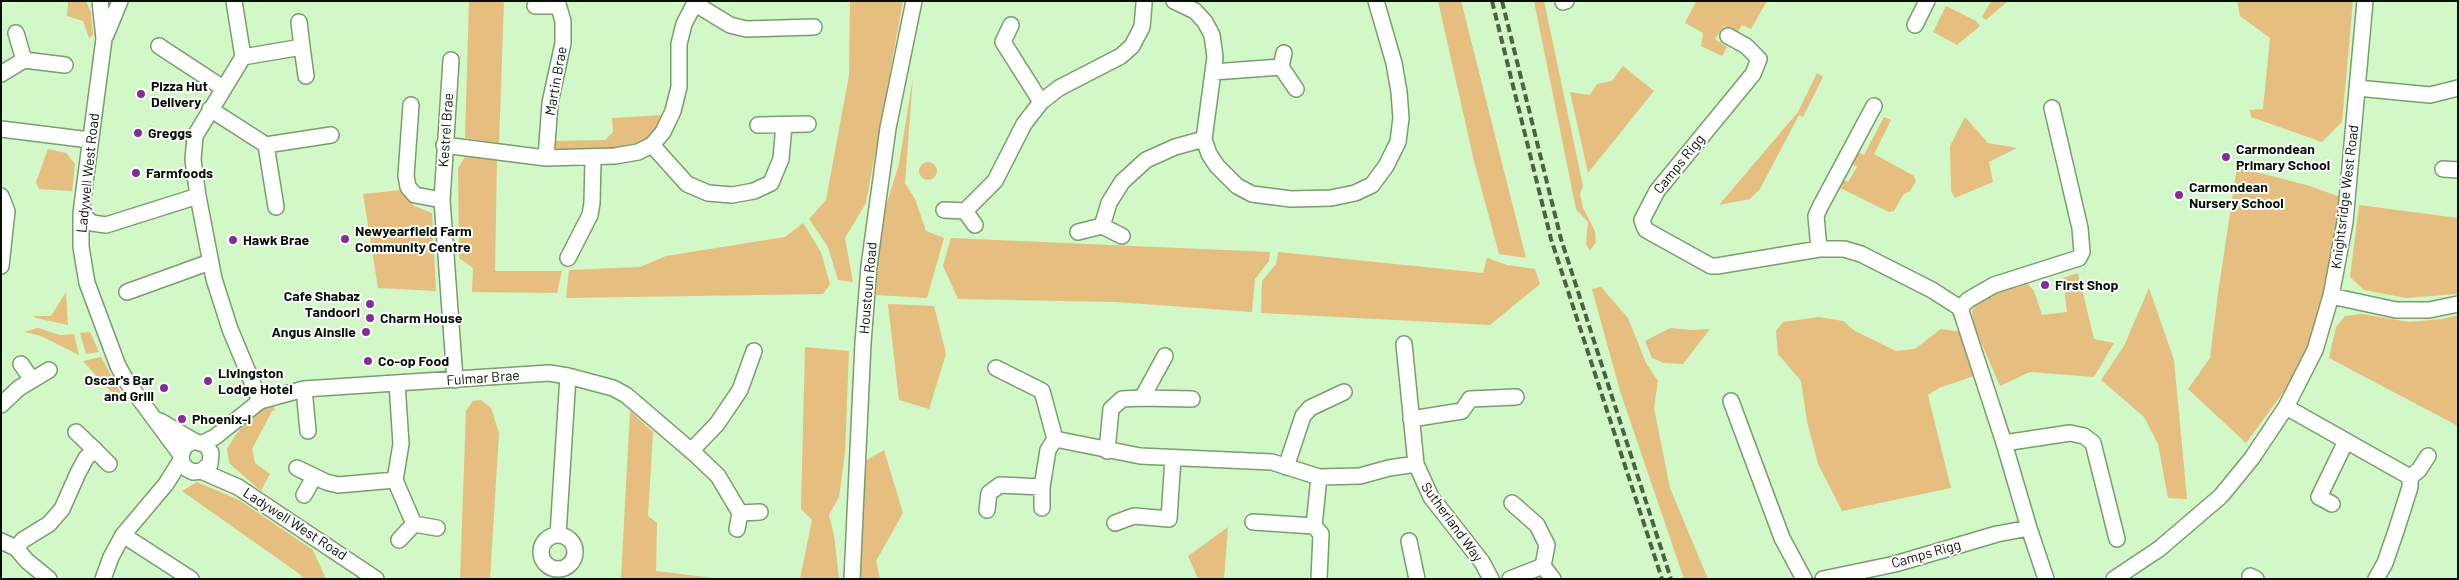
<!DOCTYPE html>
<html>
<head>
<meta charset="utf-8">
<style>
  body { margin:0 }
  #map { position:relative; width:2459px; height:580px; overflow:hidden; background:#d1f8c6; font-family:Barlow,sans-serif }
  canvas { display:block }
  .frame { position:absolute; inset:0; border:2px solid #051103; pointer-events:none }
</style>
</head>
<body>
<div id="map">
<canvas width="2459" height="580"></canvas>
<div class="frame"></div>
</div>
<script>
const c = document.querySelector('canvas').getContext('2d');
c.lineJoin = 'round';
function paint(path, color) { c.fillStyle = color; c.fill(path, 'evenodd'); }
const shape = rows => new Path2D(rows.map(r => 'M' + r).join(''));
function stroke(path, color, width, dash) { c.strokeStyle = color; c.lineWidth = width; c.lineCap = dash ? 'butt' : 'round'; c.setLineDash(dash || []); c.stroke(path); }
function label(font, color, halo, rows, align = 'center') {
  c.font = font + ' Barlow,sans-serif'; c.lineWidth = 4; c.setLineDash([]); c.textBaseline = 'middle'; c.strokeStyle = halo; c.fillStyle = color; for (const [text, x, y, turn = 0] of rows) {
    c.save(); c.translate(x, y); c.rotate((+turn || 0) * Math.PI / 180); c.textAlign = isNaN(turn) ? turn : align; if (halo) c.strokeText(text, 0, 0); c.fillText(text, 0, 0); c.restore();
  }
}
paint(shape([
  [68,1,86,1,91,12,93,35,89,38,83,21,67,16],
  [469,1,504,1,499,143,465,138],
  [850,1,903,1,866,203,845,238,853,282,838,280,828,247,809,219,826,200,849,75],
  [1438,1,1461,1,1526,258,1499,254,1474,161],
  [1534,1,1544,1,1583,186,1580,194,1583,208,1595,231,1596,242,1590,251,1586,244,1588,222,1576,209],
  [1696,1,1767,1,1751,29,1742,25,1737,33,1724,26,1715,39,1727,47,1722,56,1701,46,1703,33,1685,23],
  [1991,1,2008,1,1986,20,1982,17],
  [2237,1,2353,1,2342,122,2322,142,2251,117,2250,110,2263,109,2270,38,2240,16],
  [1946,6,1976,21,1980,26,1957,45,1933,32],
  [1623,66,1654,91,1588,173,1570,92,1590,95,1597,84,1612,81],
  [1817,73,1823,77,1803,117,1799,115,1760,189,1750,199,1719,205,1798,112],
  [913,77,905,183,915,199,926,231,944,238,927,298,876,295,881,222,899,164],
  [663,115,653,135,636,146,616,149,561,152,556,148,555,141,605,140,613,132,612,118],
  [1884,117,1891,120,1874,154,1914,176,1916,181,1910,191,1903,195,1894,211,1889,212,1836,186,1840,178,1848,182,1857,167,1848,161,1854,151,1864,155],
  [1965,117,1988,143,2017,148,1989,162,1993,182,1955,198,1951,191,1950,146],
  [48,149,66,153,75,164,72,191,39,189,36,182],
  [465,157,497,160,495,271,562,271,557,293,472,292,473,268,459,258,458,168],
  '919 171a9 9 0 1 1 18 0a9 9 0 1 1-18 0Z',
  [2237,167,2310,186,2340,197,2331,273,2312,337,2288,386,2246,443,2188,389,2210,358,2218,293],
  [401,190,414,206,432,213,436,291,378,288,363,194],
  [2359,205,2458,218,2458,294,2406,298,2364,290,2350,277],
  [803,223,821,252,830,284,823,294,566,298,569,270,640,267,666,256,785,237],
  [951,238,1270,252,1269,261,1255,279,1252,312,1116,302,958,299,943,266],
  [1278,252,1483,273,1487,258,1507,265,1535,269,1540,284,1490,325,1261,313,1262,281,1276,264],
  [2078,273,2094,339,2114,343,2094,377,2030,372,2000,386,1974,326,1972,311,1977,302,1997,290,2024,280,2034,291,2042,315,2067,312,2063,278],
  [1601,287,1628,318,1646,363,1658,381,1654,408,1670,488,1708,579,1684,579,1620,391,1592,289],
  [2149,288,2174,360,2187,499,2168,498,2158,444,2144,417,2101,380,2124,346],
  [66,292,68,325,36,318,34,316,51,316],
  [888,304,934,306,946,354,929,409,899,400],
  [2362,314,2409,322,2442,319,2458,315,2458,426,2329,358,2336,327,2345,316],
  [1819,317,1843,321,1855,331,1896,351,1915,349,1941,329,1962,332,1974,376,1939,388,1928,395,1951,488,1842,511,1818,464,1807,421,1801,381,1778,354,1776,331,1783,322],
  [38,328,60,335,74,334,79,355,41,336,24,332],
  [1670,328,1691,330,1710,329,1683,364,1664,363,1652,358,1645,341],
  [90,332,99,352,86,354,80,333],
  [805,347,849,351,845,453,839,497,829,515,834,535,839,579,800,579,812,520,801,509],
  [101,357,122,395,110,391,83,361],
  [481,400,491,408,499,433,490,579,460,579,466,411,473,401],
  [273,404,275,410,272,411,252,449,255,463,270,474,261,491,229,463,227,449,237,433,253,415],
  [630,411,653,432,648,516,657,523,656,571,722,579,621,579],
  [884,450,903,513,876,561,880,579,860,579,865,461],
  [197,482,239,500,313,550,326,579,303,579,301,575,182,491],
  [1228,527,1224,579,1198,579,1188,556]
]), '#e5be80');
const minor = shape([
  [100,1,104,39,81,213,81,247,87,283,118,366,127,382,181,455],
  [234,1,243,57],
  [1174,1,1195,11,1205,22,1212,35,1215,57,1204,139,1209,154,1217,166,1237,186,1252,194,1291,199,1331,198,1355,193,1372,185,1386,166,1398,142,1401,118,1399,92,1394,63,1376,1],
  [1563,2,1566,1],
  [694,3,730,25,746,29,814,27],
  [535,6,557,6],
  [299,22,302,47],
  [1011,25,1003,42,1041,102],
  [1915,25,1927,1],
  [16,33,24,60,65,65],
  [106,35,120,1],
  [1728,36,1746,46,1759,59,1753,74,1657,191,1642,220,1644,226,1646,230,1711,266,1717,266,1819,249,1844,249,1861,254,1932,290,1960,308,2004,443,2029,528,2046,579],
  [159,46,223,88],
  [1284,53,1281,67,1296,89],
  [451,60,442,200,455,380],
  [1213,72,1281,67],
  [1,74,24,60],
  [2357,88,2430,95,2458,88],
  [411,105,406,176,408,187,415,195,442,200],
  [210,109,266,145,331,135],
  [758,125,808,124],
  [1,129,90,140],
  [266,145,276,207],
  [444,145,546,158,615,156,638,152,652,145,663,132,673,111,679,87,679,44,684,24,696,1],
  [652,145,687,184,708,193,732,195,754,191,771,183,781,159,784,125],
  [546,158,550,103,563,43,563,21,557,1],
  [2443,169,2458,170],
  [1,196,7,211,1,266],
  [944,210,965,211,975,225],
  [965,211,995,181,1024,124,1041,102,1059,88,1121,56,1132,46,1142,27,1144,4],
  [81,213,92,223,106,225,198,196],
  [1078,232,1102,226],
  [1122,236,1102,226,1109,203,1122,182,1146,160,1175,147,1204,139],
  [1819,249,1816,216,1820,207,1874,106],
  [568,258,590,215,592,203,593,158],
  [127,292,210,262],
  [2331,296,2396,310,2429,310,2458,304],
  [1960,308,1968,300,1994,285,2079,258,2082,252,2080,228,2052,108],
  [1404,344,1416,464,1431,497,1482,562,1491,579],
  [21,364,32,380],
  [996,368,1042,391,1055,439,1048,450,1042,487,1042,508],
  [397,383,401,444,395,480,414,524,437,528],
  [304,389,308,431],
  [1142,398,1192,399],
  [260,401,230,329,214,279,198,196,193,160,195,136,243,57,302,47,306,76],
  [1731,401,1782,538,1804,579],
  [1,405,19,388,49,370],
  [2286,407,2410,477],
  [1411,419,1462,411,1470,399,1516,397],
  [160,421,194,441],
  [1055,439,1140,456,1272,462,1319,477,1360,476,1389,468,1416,464],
  [203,443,215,437,260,401,304,389,549,373,568,376,613,388,626,395,696,455,718,476,740,513,737,529],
  [2004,443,2070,433,2084,436,2093,443,2117,539],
  [95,450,109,464],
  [691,451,717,424,740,390,754,351],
  [1107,451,1111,409,1122,399,1142,398,1165,356],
  [1286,467,1303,416,1310,408,1344,392],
  [297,468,326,482,338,485,395,480],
  [201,471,210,464,211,453,206,445,194,441,185,446,181,455,182,463,187,469,193,472,201,471,238,487,376,579],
  [1319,477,1314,526,1321,534,1319,579],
  [304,495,314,477],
  [1512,503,1537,525,1547,545,1543,566,1553,579],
  [2332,504,2319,497,2346,441],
  [987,510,989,493,1000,485,1042,487],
  [740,513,760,512],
  [1253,522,1314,526],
  [1115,523,1134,516,1169,519,1173,458],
  [123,535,191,579],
  [558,535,568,376],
  '541 552a17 17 0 1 1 34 0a17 17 0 1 1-34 0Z',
  [399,540,414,524],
  [1,541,16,548,27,561,49,579],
  [1409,541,1417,579],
  [16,548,23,540,49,524,62,509,78,473,86,458,95,450,76,432],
  [2250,576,2256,579],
  [103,579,111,557,123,535,166,484,181,460],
  [852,579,863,343,869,266,888,128,914,1],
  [1510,579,1543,566],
  [1823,579,1895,564,1997,534,2029,528],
  [2114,579,2159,549,2221,496,2252,458,2286,407,2315,350,2331,296,2345,222,2365,1],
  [2376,579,2385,563,2397,528,2410,487,2410,477,2419,470,2428,456]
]);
stroke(minor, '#799d6f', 18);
stroke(minor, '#fff', 15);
stroke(shape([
  [1492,1,1551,239,1662,579],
  [1502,1,1561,239,1671,579]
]), '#4b6146', 4, [8, 4]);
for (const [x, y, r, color] of [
  [141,94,5,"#842d9a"],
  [138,133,5,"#842d9a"],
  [2226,157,5,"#842d9a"],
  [136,173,5,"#842d9a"],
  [2179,195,5,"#842d9a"],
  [345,239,5,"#842d9a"],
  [233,240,5,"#842d9a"],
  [2045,285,5,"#842d9a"],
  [370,304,5,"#842d9a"],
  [370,318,5,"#842d9a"],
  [366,332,5,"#842d9a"],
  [368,361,5,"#842d9a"],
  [208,381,5,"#842d9a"],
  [164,388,5,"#842d9a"],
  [182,419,5,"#842d9a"]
]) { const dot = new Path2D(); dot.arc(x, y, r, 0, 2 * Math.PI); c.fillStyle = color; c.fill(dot); stroke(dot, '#fff', 2); }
label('14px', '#051103', '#fff', [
  ["Martin Brae",556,81,-80],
  ["Kestrel Brae",446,130,-86],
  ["Camps Rigg",1679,164,-51],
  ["Ladywell West Road",88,173,-84],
  ["Knightsridge West Road",2345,197,-83],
  ["Houstoun Road",868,288,-85],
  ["Fulmar Brae",483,378,-4],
  ["Sutherland Way",1452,522,54],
  ["Ladywell West Road",295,524,33],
  ["Camps Rigg",1926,554,-16]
]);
label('bold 14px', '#051103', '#fff', [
  ["Pizza Hut",151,86],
  ["Delivery",151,102],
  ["Greggs",148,133],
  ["Carmondean",2236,149],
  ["Primary School",2236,165],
  ["Farmfoods",146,173],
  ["Carmondean",2189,187],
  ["Nursery School",2189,203],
  ["Newyearfield Farm",355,231],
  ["Community Centre",355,247],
  ["Hawk Brae",243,240],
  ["First Shop",2055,285],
  ["Cafe Shabaz",360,296,"right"],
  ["Tandoori",360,312,"right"],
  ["Charm House",380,318],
  ["Angus Ainslie",356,332,"right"],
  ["Co-op Food",378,361],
  ["Livingston",218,373],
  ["Lodge Hotel",218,389],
  ["Oscar's Bar",154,380,"right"],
  ["and Grill",154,396,"right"],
  ["Phoenix-I",192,419]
], 'left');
</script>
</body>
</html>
